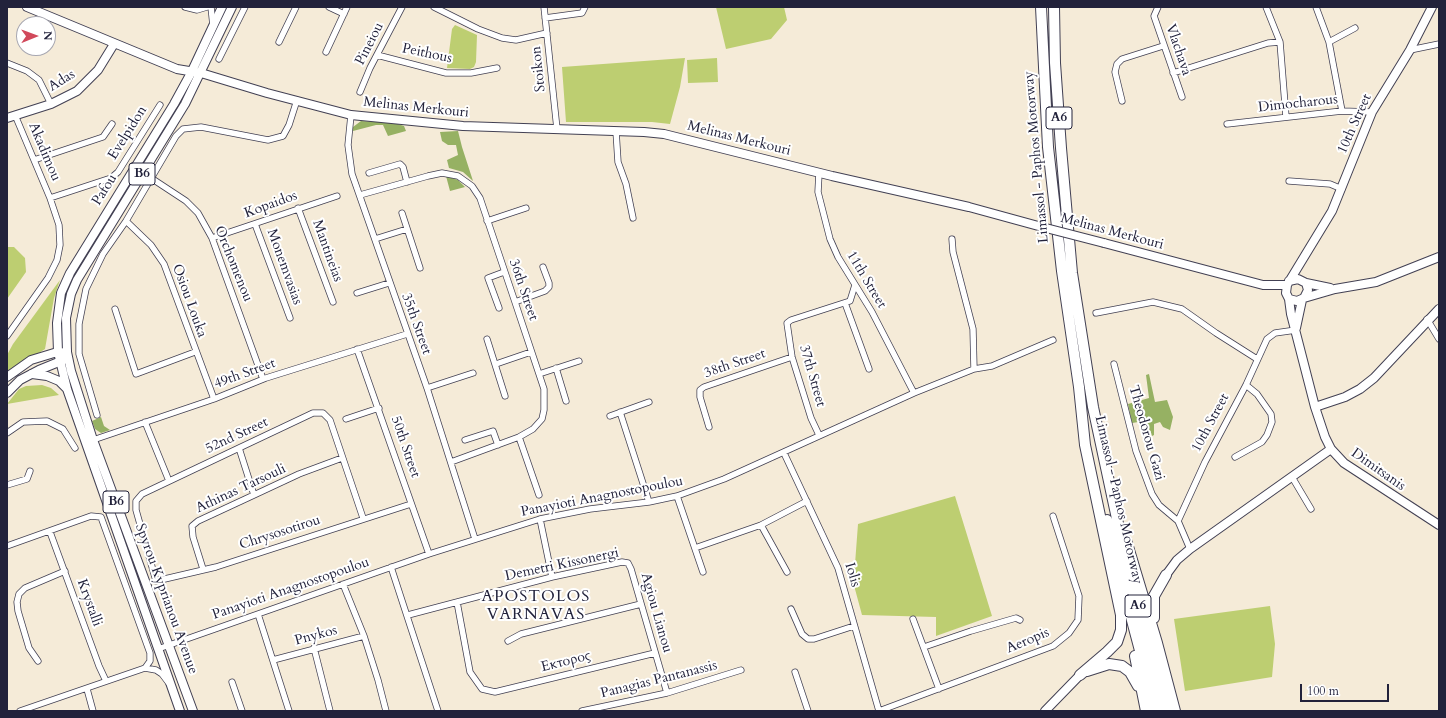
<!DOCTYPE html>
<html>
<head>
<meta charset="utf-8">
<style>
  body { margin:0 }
  #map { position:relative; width:1446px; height:718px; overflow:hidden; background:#f5ebd8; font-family:Cardo,serif }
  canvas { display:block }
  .frame { position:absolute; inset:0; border:8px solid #22223b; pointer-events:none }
  .north { position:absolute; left:16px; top:16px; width:40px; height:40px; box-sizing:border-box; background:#fff; border:1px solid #a7a7b1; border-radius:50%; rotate:89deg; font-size:11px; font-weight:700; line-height:16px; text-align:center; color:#22223b }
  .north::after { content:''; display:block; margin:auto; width:14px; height:18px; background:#d1495b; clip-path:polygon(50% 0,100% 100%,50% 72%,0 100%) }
  .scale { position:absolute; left:1300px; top:684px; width:89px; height:18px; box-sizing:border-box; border:2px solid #22223b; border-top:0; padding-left:5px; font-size:12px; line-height:14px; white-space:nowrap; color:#22223b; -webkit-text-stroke:3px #fff; paint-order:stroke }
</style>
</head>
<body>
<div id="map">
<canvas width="1446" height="718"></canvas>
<div class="frame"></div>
<div class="north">N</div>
<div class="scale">100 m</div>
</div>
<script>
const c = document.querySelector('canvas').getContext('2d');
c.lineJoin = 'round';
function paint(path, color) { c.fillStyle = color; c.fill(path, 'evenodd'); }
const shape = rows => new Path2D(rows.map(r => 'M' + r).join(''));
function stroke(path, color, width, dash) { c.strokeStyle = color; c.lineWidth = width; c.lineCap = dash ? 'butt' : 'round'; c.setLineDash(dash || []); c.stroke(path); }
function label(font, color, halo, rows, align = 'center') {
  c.font = font + ' Cardo,serif'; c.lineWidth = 4; c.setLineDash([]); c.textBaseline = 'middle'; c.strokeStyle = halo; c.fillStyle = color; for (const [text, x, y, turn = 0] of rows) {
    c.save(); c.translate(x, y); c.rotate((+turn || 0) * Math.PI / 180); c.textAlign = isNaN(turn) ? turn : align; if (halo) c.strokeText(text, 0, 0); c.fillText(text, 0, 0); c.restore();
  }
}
paint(shape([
  [716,7,784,7,787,20,771,39,726,49],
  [455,25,477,35,476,62,474,67,470,69,447,68,452,29],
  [685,58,680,87,670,124,652,122,566,122,562,67],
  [717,58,718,82,688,83,687,60],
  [7,247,14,247,25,258,26,272,7,299],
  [60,280,54,298,45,349,7,374,7,355,13,344],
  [42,385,51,388,59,395,7,404,19,389,26,386],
  [955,496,992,616,936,636,936,617,862,615,852,578,855,564,858,524],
  [1270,606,1275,644,1272,677,1185,691,1174,619]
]), '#bdce71');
paint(shape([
  [361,121,395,123,404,126,406,131,388,136,383,125,376,125,353,131,353,127],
  [458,131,462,147,473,181,463,172,449,168,447,160,458,155,456,145,448,145,442,141,440,132],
  [446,176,458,180,465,187,450,191],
  [1149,374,1155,402,1167,400,1173,417,1170,430,1163,427,1160,422,1154,424,1154,435,1152,436,1145,421,1132,423,1128,404,1149,398,1146,375],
  [101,417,104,426,110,430,101,433,95,429,92,421]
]), '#96b163');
const street = shape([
  [185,7,197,10,207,7],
  [211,7,213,26],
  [329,7,344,14],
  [434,7,478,29,502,38,516,40,547,33],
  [544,7,557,129],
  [1158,7,1154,16,1182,97],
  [1266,7,1280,42,1286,117],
  [1316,7,1329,42,1342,111],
  [545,18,582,13,585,7],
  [279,42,296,7],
  [1329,42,1355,28],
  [1410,50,1439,44],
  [326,52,347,7],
  [377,55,446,73,471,73,497,68],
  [219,59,245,7],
  [7,63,27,71,39,80,51,104],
  [1173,73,1268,43,1280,42],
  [360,92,370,68,402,7],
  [1122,101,1115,72,1117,64,1122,59,1163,46],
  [351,115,348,145,352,174,427,388,475,539],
  [1227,124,1342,111,1372,112],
  [616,131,618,162,626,184,633,218],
  [34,160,103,137,112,124],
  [369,173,400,164,403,167,407,182],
  [819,173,818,192,830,239,838,257,872,312,914,393],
  [151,178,186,201,198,213,212,238,263,379],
  [1289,181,1330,184,1342,189],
  [360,195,428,176,442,173,458,176,472,186,480,198,515,302,544,389,544,410,542,419,533,429,519,437,451,462],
  [50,198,111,178,118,172,160,105],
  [298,208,333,302],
  [402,213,420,268],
  [126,221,151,245,164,264,214,399],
  [487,221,526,208],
  [255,224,290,318],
  [212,238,337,196],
  [375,239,407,229],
  [952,239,953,252,973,329,974,369],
  [357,293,389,283],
  [515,302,545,291,549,287,549,283,543,267],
  [845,303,869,369],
  [499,308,488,278,504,272],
  [115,309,136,374,195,352],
  [1096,313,1153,302,1182,309,1216,333,1257,359],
  [1427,319,1439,339],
  [7,336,48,278,57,260,60,245,59,225,50,198,15,115],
  [487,339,505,396],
  [357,349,429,554],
  [496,364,531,352],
  [1114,364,1136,451,1152,494,1159,505,1178,521],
  [556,368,566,401],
  [539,374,579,361],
  [427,388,473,373],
  [620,412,649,502],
  [97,415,79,354,79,324,86,289,103,254,126,221,176,136,183,129,201,127,268,140,283,136,289,125,297,100],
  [610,416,649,402],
  [346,419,379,408],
  [145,422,169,481],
  [709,427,700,397,700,390,704,387,792,357],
  [7,433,23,422,47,421,63,429,75,448],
  [819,435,811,418,792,357,787,323,791,320,850,301,855,285],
  [519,437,539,495],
  [93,440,214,399,266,378,407,334],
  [465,440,493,431,498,445],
  [239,448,254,495],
  [784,453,838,568,879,711],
  [1235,457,1262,442,1267,435,1272,422,1271,414,1257,394,1246,385],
  [1292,477,1311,509],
  [7,485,27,479,30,471],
  [677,496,703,572],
  [363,518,330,420,323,413,313,413,239,448,142,494,136,501,136,510,156,581,216,567,411,504],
  [540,519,552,577],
  [761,525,787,572],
  [50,532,99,666,106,681],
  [7,546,91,516,101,517,150,653,150,661,145,668],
  [695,548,761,525,807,501],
  [1190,549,1178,521,1205,462,1246,385,1267,339,1275,333,1296,330],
  [391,567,438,711],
  [203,569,193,537,192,526,198,521,254,495,299,474,342,458],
  [343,584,364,636,378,680,386,711],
  [457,602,470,672,482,689,495,692,655,653],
  [791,609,802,634,808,639,814,639,854,626],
  [258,614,289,711],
  [408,615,552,577,622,562,628,563,631,569,667,693],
  [913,619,939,689],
  [508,641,521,634,641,604],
  [924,647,971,631,1016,618,1020,620],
  [314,648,330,711],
  [158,649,429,554,540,519,590,509,649,502,677,496,724,479,914,393,974,369,992,366,1053,340],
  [273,660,364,636],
  [38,661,29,648,18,611,17,602,19,594,25,588,65,571],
  [145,668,156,670,162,674,168,682],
  [795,672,808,711],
  [232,682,242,711],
  [87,689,93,711],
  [20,711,145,668],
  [582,711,667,693,741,670],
  [879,711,1053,646,1069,633,1078,620,1079,596,1053,516]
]);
const secondary = shape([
  [27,7,177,69,201,73,267,93,351,115,463,126,644,132,664,134,832,176,969,207,1042,227],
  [7,118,51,104,77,91,98,70,114,44],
  [1104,243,1263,285,1287,285],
  [1289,281,1298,279,1306,283,1308,290,1304,298,1297,301,1289,299,1286,293,1287,285,1332,211,1372,112,1410,50,1432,7],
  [1306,283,1330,288],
  [1304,298,1335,289,1376,282,1439,257],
  [1289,299,1291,314,1315,407,1325,437,1331,449,1344,463,1439,525],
  [1296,328,1302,300],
  [7,377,31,360,54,353,67,352],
  [7,393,20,380,39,370,66,359],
  [1315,407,1345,397,1360,389,1374,378,1439,309],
  [1166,575,1177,560,1190,549,1331,449],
  [1045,711,1080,675]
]);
const primary = shape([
  [32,374,47,376,59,381,67,389],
  [180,711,67,389,58,352,57,323,61,293,70,273,174,104,191,73,222,7],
  [193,711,93,440,71,371,67,352,66,318,71,294,77,280,185,104,232,7]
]);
const highway = shape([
  [1041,7,1048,147,1062,271,1079,387,1085,445,1121,615,1121,630,1117,642,1107,652,1080,675],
  [1054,7,1055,63,1061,148,1072,273,1093,407,1125,556,1165,711],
  [1107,520,1125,594,1156,711],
  [1126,540,1157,643,1175,711],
  [1154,618,1154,596,1166,575],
  [1135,656,1146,711],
  [1087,671,1109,664,1122,666,1130,672,1138,686]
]);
stroke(street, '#424053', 7);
stroke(secondary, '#424053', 10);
stroke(primary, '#424053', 10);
stroke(highway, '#424053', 12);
stroke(street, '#fff', 5.5);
stroke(secondary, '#fff', 8);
stroke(primary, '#fff', 8);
stroke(highway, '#fff', 10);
const secondaryBridge = shape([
  [1042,227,1104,243]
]);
stroke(secondaryBridge, '#424053', 10, []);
stroke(secondaryBridge, '#fff', 8);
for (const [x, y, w] of [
  [1059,118,26],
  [142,174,26],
  [116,502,26],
  [1138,606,26]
]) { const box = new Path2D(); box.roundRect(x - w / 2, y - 11, w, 22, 3); c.fillStyle = '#fff'; c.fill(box); stroke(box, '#22223b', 1); }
label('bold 13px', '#22223b', null, [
  ["A6",1059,118],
  ["B6",142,174],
  ["B6",116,502],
  ["A6",1138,606]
]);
label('14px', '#22223b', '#fff', [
  ["Pineiou",370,44,-63],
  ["Vlachava",1178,50,71],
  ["Peithous",427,54,12],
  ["Stoikon",539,69,-96],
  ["Adas",62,81,-32],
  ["Dimocharous",1298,104,-6],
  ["Melinas Merkouri",416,108,6],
  ["10th Street",1355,124,-66],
  ["Evelpidon",128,133,-58],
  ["Melinas Merkouri",739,139,14],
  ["Akadimou",44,152,67],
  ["Limassol - Paphos Motorway",1037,157,-95],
  ["Pafou",105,190,-58],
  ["Kopaidos",271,205,-20],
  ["Melinas Merkouri",1112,232,15],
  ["Mantineias",327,251,70],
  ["Orchomenou",233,264,68],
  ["Monemvasias",284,267,70],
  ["11th Street",866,280,59],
  ["36th Street",523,290,71],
  ["Osiou Louka",189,301,70],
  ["35th Street",416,324,70],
  ["38th Street",735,364,-19],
  ["49th Street",245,374,-20],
  ["37th Street",812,376,74],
  ["10th Street",1211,423,-62],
  ["Theodorou Gazi",1146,433,74],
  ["52nd Street",237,436,-25],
  ["50th Street",405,447,71],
  ["Dimitsanis",1378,470,35],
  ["Athinas Tarsouli",241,489,-25],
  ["Panayioti Anagnostopoulou",602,497,-11],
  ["Limassol - Paphos Motorway",1118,500,77],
  ["Chrysosotirou",280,533,-18],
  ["Demetri Kissonergi",562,565,-12],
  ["Iolis",852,575,73],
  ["Panayioti Anagnostopoulou",291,589,-19],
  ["Spyrou Kyprianou Avenue",166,599,70],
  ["Krystalli",89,603,70],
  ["Agiou Lianou",656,613,74],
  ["Pnykos",316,636,-15],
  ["Aeropis",1028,641,-23],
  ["Εκτορος",566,662,-14],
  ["Panagias Pantanassis",659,680,-14]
]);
c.letterSpacing = '1px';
label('16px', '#22223b', '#fff', [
  ["APOSTOLOS",536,597],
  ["VARNAVAS",536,615]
]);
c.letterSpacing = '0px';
</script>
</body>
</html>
